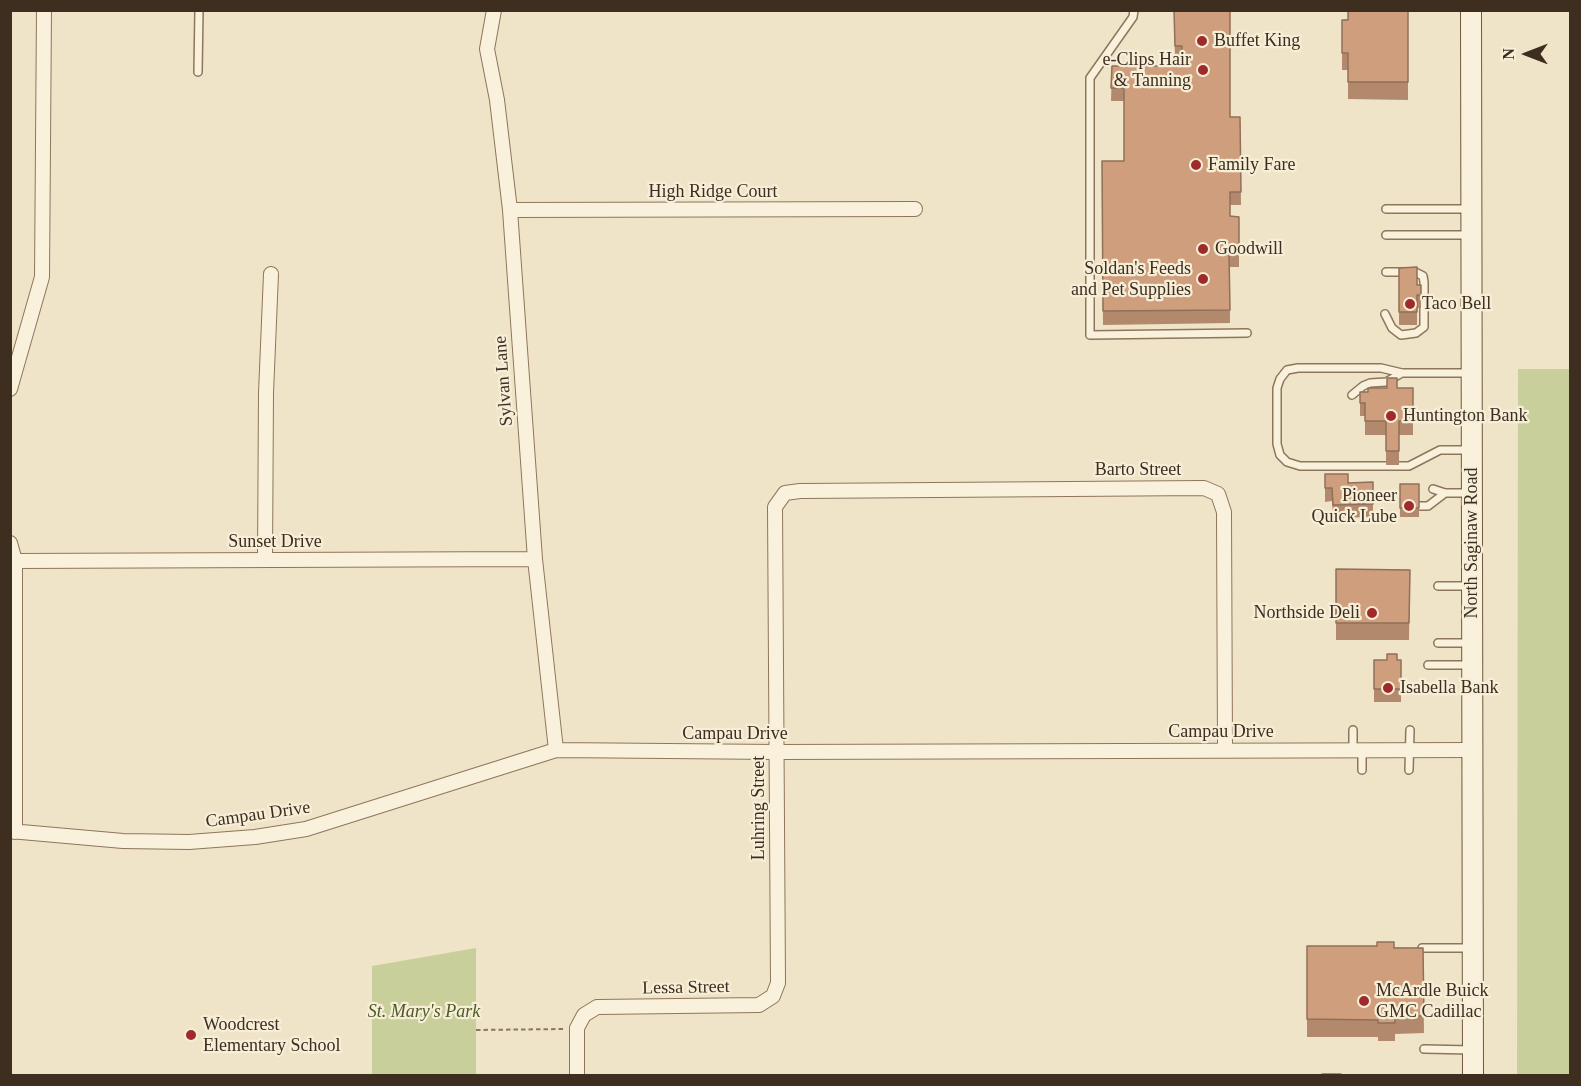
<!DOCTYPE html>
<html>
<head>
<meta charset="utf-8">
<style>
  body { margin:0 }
  #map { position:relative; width:1581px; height:1086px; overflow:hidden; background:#f0e4c8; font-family:"Times New Roman",serif }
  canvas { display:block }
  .frame { position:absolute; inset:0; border:12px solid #3d2e20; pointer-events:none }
  .north { position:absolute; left:1497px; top:24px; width:60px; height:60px; -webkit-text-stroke:4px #f7eed8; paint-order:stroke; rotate:270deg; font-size:16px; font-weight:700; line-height:24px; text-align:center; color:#3d2e20 }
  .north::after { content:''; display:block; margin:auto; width:21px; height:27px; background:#3d2e20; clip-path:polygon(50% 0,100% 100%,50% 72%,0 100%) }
</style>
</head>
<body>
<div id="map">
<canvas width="1581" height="1086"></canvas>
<div class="frame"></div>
<div class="north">N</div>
</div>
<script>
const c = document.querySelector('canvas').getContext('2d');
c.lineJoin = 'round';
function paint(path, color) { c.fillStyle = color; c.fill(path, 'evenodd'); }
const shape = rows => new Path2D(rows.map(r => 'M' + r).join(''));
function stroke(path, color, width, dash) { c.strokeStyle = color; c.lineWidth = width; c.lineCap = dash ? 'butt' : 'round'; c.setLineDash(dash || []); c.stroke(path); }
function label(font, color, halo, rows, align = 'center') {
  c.font = font + ' "Times New Roman",serif'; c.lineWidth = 4.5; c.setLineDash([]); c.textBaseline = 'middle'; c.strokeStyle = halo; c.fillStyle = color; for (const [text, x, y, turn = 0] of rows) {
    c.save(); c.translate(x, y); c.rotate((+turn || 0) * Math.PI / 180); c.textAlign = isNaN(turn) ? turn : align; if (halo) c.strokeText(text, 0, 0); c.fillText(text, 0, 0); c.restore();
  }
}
paint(shape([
  [1518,369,1570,369,1570,1075,1517,1075],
  [476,948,476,1075,372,1075,372,966]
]), '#c9cf9b');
const service = shape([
  [1134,10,1133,17,1090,78,1090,335,1247,333],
  [198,72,199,10],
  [1386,209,1468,209],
  [1386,235,1470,235],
  [1385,314,1392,328,1401,335,1416,333,1424,327,1424,282,1423,276,1415,272,1386,272],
  [1352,395,1363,386,1370,383,1386,382,1402,373],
  [1469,450,1440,450,1409,466,1300,466,1287,462,1280,455,1277,444,1277,388,1280,379,1287,370,1298,368,1381,368,1402,373,1470,373],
  [1433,489,1445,493,1469,493],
  [1419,506,1428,506,1445,493],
  [1438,586,1469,586],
  [1438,643,1472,643],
  [1428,665,1470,665],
  [1353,730,1353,750],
  [1362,750,1362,770],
  [1409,770,1410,730],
  [1422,948,1470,948],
  [1424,1049,1472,1050]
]);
const minor = shape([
  [494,10,487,49,497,100,510,210,535,559,556,750],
  [510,210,915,209],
  [10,389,42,277,44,10],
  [10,543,15,561,15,832],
  [265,560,266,393,271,274],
  [15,561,535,559],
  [10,831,123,841,189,842,255,837,306,829,556,750,777,752,1472,750],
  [577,1076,577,1028,584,1015,597,1007,759,1005,773,996,778,983,775,507,785,493,800,491,1204,488,1218,494,1224,512,1225,750]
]);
const secondary = shape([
  [1471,10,1473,1076]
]);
stroke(service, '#8d765c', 10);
stroke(minor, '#8d765c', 16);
stroke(secondary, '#6f573f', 22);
stroke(shape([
  [10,858,11,843],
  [476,1030,563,1029]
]), '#8d765c', 2, [4.5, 3]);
stroke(service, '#faf1dc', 7);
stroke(minor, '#faf1dc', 14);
stroke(secondary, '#faf1dc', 20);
paint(shape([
  [1174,10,1230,117,1240,117,1241,205,1230,205,1230,216,1239,217,1239,267,1230,267,1230,323,1103,325,1102,161,1124,161,1124,101,1111,101,1112,66,1182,66,1182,59,1175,59],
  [1408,10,1408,100,1348,99,1348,70,1342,70,1342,20],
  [1399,268,1417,285,1421,285,1421,308,1417,308,1417,325,1399,325],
  [1397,388,1413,388,1413,435,1399,435,1399,465,1386,465,1386,435,1365,435,1365,416,1360,416,1360,392,1368,392],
  [1325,474,1348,483,1373,482,1373,517,1333,518,1332,501,1325,502],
  [1400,484,1419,484,1419,517,1400,517],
  [1336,569,1410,570,1409,640,1336,640],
  [1374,660,1401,660,1401,702,1374,702],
  [1307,946,1423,948,1424,1033,1395,1034,1395,1041,1378,1041,1378,1037,1307,1037]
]), '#b2896c');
const building = shape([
  [1174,10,1230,10,1230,117,1240,117,1241,192,1230,192,1230,216,1239,217,1239,254,1229,254,1230,310,1103,311,1102,161,1124,161,1124,88,1111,88,1112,66,1182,66,1182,46,1175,46,1174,10],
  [1348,10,1408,10,1408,82,1348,82,1348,53,1342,53,1342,20,1348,20,1348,10],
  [1417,267,1417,285,1421,285,1421,295,1417,295,1417,312,1399,312,1399,268,1417,267],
  [1387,378,1397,378,1397,388,1413,388,1413,421,1399,421,1399,451,1386,451,1386,421,1365,421,1365,403,1360,403,1360,392,1368,392,1368,388,1387,388,1387,378],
  [1325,474,1348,474,1348,483,1373,482,1373,504,1333,505,1332,488,1325,488,1325,474],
  [1400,484,1419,484,1419,508,1400,508,1400,484],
  [1336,569,1410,570,1409,623,1336,623,1336,569],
  [1387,654,1397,654,1397,660,1401,660,1401,689,1374,689,1374,660,1387,660,1387,654],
  [1377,942,1394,942,1394,948,1423,948,1424,1016,1395,1016,1395,1023,1378,1023,1378,1020,1307,1019,1307,946,1377,946,1377,942],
  [1322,1074,1341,1074,1341,1076,1322,1076,1322,1074]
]);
paint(building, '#cf9f7d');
stroke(building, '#916f58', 1.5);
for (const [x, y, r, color] of [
  [1202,41,6,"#9e2a2b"],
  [1203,70,6,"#9e2a2b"],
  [1196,165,6,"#9e2a2b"],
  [1203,249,6,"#9e2a2b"],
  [1203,279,6,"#9e2a2b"],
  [1410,304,6,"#9e2a2b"],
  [1391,416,6,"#9e2a2b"],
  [1409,506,6,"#9e2a2b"],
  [1372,613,6,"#9e2a2b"],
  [1388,688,6,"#9e2a2b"],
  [1364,1001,6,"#9e2a2b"],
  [191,1035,6,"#9e2a2b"]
]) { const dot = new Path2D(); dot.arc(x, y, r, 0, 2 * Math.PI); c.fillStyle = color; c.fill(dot); stroke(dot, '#f7eed8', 2); }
label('18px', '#3d2e20', '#f7eed8', [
  ["Buffet King",1214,41],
  ["e-Clips Hair",1191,60,"right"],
  ["& Tanning",1191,81,"right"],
  ["Family Fare",1208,165],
  ["Goodwill",1215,249],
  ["Soldan's Feeds",1191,269,"right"],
  ["and Pet Supplies",1191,290,"right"],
  ["Taco Bell",1422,304],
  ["Huntington Bank",1403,416],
  ["Pioneer",1397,496,"right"],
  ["Quick Lube",1397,517,"right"],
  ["Northside Deli",1360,613,"right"],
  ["Isabella Bank",1400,688],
  ["McArdle Buick",1376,991],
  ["GMC Cadillac",1376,1012],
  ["Woodcrest",203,1025],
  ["Elementary School",203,1046]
], 'left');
label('18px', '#3d2e20', '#f7eed8', [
  ["High Ridge Court",713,192],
  ["Sylvan Lane",504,381,-94],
  ["Barto Street",1138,470],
  ["Sunset Drive",275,542],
  ["North Saginaw Road",1472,543,-90],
  ["Campau Drive",1221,732],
  ["Campau Drive",735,734],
  ["Luhring Street",759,808,-90],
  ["Campau Drive",258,815,-8],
  ["Lessa Street",686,988,-1]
]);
label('italic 18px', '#4d5a26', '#f7eed8', [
  ["St. Mary's Park",424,1012]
]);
</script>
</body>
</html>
